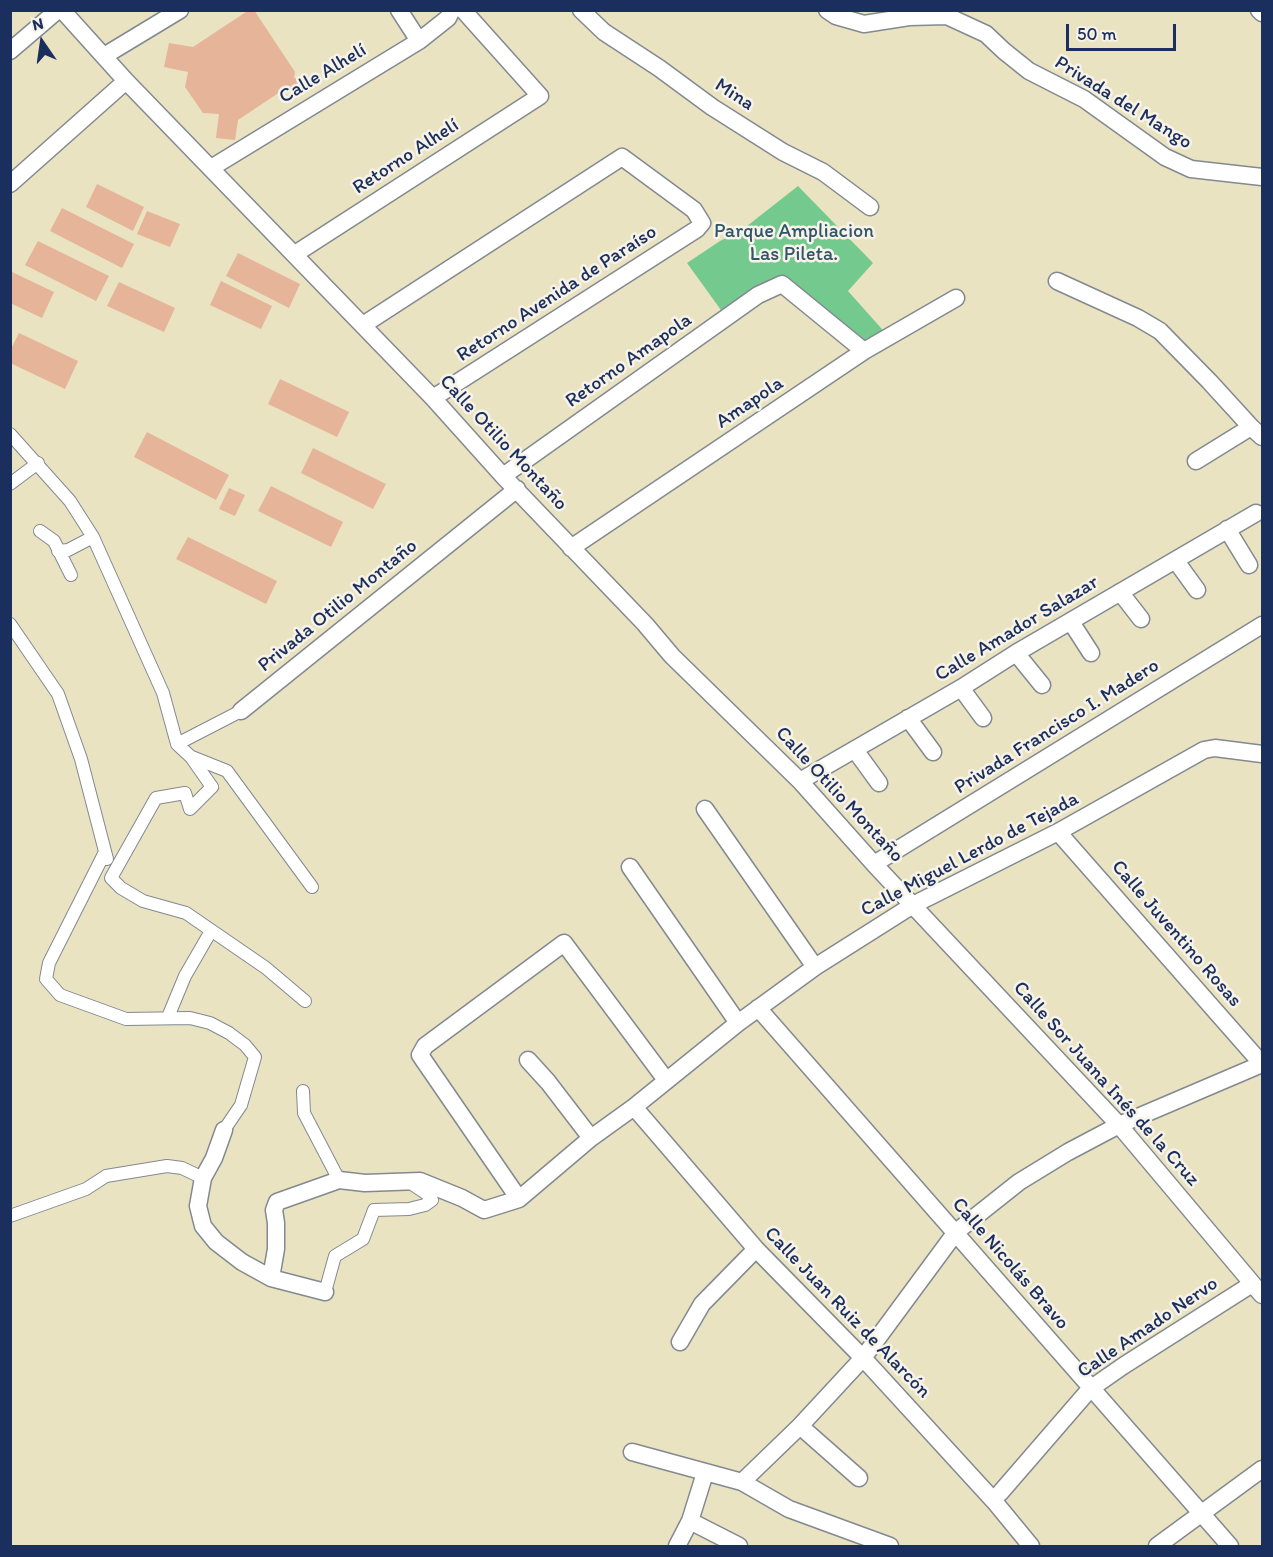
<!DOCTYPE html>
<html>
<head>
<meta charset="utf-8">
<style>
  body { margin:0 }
  #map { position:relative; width:1273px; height:1557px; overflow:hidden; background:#e9e3c2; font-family:Itim,sans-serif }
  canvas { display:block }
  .frame { position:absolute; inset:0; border:12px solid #1b2f5e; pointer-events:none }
  .north { position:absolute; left:12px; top:12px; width:60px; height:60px; -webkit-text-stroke:4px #f7f3e8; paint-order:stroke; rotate:347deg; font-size:16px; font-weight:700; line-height:24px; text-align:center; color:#1b2f5e }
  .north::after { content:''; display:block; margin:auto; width:21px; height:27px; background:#1b2f5e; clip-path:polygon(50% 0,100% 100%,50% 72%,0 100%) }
  .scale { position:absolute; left:1066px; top:24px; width:110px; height:27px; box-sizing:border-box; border:3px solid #1b2f5e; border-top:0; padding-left:8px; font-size:18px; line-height:21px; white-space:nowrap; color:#1b2f5e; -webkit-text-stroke:4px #f7f3e8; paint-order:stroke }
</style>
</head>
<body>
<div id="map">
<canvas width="1273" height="1557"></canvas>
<div class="frame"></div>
<div class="north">N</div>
<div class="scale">50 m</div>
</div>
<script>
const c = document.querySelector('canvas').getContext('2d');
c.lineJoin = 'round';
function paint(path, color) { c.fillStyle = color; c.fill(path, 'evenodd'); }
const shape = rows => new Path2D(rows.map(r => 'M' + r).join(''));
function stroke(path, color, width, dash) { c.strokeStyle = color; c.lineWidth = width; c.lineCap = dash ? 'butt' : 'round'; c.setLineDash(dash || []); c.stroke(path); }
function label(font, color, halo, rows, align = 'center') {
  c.font = font + ' Itim,sans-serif'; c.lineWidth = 5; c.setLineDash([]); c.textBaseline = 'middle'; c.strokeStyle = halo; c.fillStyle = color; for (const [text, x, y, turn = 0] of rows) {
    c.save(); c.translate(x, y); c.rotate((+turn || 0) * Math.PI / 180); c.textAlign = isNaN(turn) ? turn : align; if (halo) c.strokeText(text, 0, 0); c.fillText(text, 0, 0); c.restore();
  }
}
paint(shape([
  [798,186,873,263,848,291,889,337,864,351,782,284,726,317,687,263,720,241,742,230]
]), '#74ca8e');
paint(shape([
  [249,10,254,10,295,72,294,78,299,79,296,93,283,90,238,120,235,140,216,138,219,114,203,113,185,87,188,72,164,67,169,43,193,47],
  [97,184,144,207,133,231,86,207],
  [62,208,134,244,122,268,50,231],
  [147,211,180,224,170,247,137,234],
  [38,241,109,276,96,301,25,265],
  [238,253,300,284,289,308,226,276],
  [12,272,54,292,42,318,10,303],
  [221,281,272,306,261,329,210,305],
  [119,282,175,308,164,332,107,306],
  [19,333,78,361,65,389,10,363,10,351],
  [280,379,349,412,337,437,268,404],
  [147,432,229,475,216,500,134,457],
  [313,448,386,484,373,509,301,473],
  [271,486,343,522,331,547,258,511],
  [229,488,245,495,235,516,219,509],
  [188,537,277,581,266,604,176,559]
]), '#e5b499');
const pedestrian = shape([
  [10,434,70,501,93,537,163,693,177,744,191,757,212,787,190,809,185,793,156,798,111,878],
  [10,484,38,463],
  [40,531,54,541,71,575],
  [58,551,68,550,93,537],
  [10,624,58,694,81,759,107,859],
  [177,744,241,711],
  [192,757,227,771,312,887],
  [105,852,49,963,46,979,60,995,126,1019,190,1018,210,1023,229,1033,245,1045,255,1057,241,1105,224,1130],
  [111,878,121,888,143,901,186,913,266,968,305,1001],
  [168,1017,185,976,211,931],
  [303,1091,304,1113,339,1180],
  [10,1216,86,1189,106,1176,167,1166,182,1168,203,1178],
  [325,1292,335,1256,363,1239,374,1210,409,1209,425,1205,432,1200,430,1196,409,1182]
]);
const minor = shape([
  [62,10,126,81,433,398,503,476,645,624,672,656,800,781,874,864,1119,1125,1262,1295],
  [399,10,419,41],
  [581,10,604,32,659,68,712,107,783,152,823,172,870,207],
  [827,10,836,16,864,24,909,17,947,16,986,34,1004,51,1029,71,1084,99,1165,157,1191,169,1262,177],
  [1259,10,1262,13],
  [10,51,58,10],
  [104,56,180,10],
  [211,168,419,41,448,18,452,10],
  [10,184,126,81],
  [295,254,540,96,463,10],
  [1057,281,1138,318,1160,331,1209,381,1251,427,1262,437],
  [363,325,622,157,694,210,702,223,697,229,433,398],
  [1196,461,1251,427],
  [503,476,758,295,782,284,864,351],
  [1227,529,1249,565],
  [571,548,864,351,956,298],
  [1176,561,1197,590],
  [1120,592,1141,619],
  [1071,622,1091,653],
  [1016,653,1042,685],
  [961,688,983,718],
  [241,711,517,489],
  [908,718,933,752],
  [855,750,879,783],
  [800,781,961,688,1016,653,1256,513],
  [705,809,815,967],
  [1058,832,1262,1064],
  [874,864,1262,625],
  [630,867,738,1023],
  [758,1008,1230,1546],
  [528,1060,548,1082,591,1138],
  [634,1107,756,1249,863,1358,994,1501,1031,1546],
  [224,1130,214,1158,203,1178,198,1206,203,1226,216,1242,242,1262,271,1278,325,1292],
  [519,1199,420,1055,425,1046,564,943,666,1080],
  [271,1278,276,1249,276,1223,274,1210,277,1202,339,1180,365,1183,420,1181,462,1198,484,1210,519,1199,591,1138,634,1107,738,1023,815,967,913,905,1058,832,1204,750,1215,748,1262,754],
  [680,1342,702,1304,756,1249],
  [800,1426,859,1478],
  [632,1452,742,1482,789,1509,890,1546],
  [742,1482,800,1426,863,1358,956,1232,1019,1182,1068,1152,1119,1125,1262,1064],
  [1000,1493,1090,1389,1123,1366,1252,1284],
  [690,1521,739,1546],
  [677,1546,690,1521,705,1473],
  [1157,1546,1262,1469]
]);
stroke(pedestrian, '#828990', 14);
stroke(minor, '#828990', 19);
stroke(pedestrian, '#fff', 12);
stroke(minor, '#fff', 16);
label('20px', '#1b2f5e', '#f7f3e8', [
  ["Calle Alhelí",323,74,-31],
  ["Mina",734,95,33],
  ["Privada del Mango",1123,103,32],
  ["Retorno Alhelí",406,157,-33],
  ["Retorno Avenida de Paraíso",557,294,-33],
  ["Retorno Amapola",629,361,-35],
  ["Amapola",750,403,-34],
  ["Calle Otilio Montaño",503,443,47],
  ["Privada Otilio Montaño",338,606,-39],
  ["Calle Amador Salazar",1017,629,-31],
  ["Privada Francisco I. Madero",1057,727,-32],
  ["Calle Otilio Montaño",839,795,47],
  ["Calle Miguel Lerdo de Tejada",970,855,-28],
  ["Calle Juventino Rosas",1176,934,49],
  ["Calle Sor Juana Inés de la Cruz",1106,1084,48],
  ["Calle Nicolás Bravo",1010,1264,49],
  ["Calle Juan Ruiz de Alarcón",847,1313,46],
  ["Calle Amado Nervo",1148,1328,-34]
]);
label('20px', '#31566a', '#f7f3e8', [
  ["Parque Ampliacion",794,232],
  ["Las Pileta.",794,255]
]);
</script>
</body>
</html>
